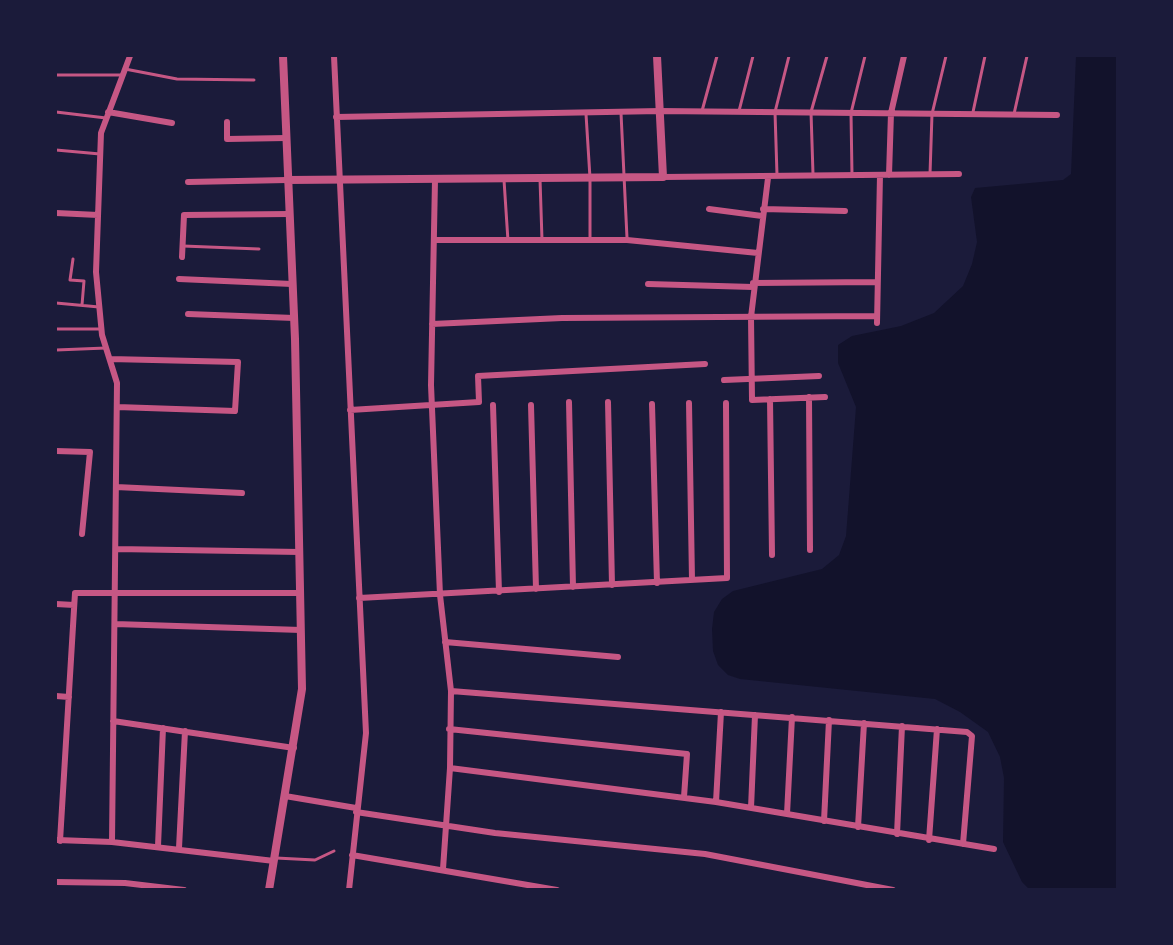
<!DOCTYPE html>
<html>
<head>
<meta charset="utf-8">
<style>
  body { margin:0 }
  #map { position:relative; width:1173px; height:945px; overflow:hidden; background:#1b1b3a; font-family:Raleway,sans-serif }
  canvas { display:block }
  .frame { position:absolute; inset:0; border:57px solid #1b1b3a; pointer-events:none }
</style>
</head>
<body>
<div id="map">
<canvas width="1173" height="945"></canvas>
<div class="frame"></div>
</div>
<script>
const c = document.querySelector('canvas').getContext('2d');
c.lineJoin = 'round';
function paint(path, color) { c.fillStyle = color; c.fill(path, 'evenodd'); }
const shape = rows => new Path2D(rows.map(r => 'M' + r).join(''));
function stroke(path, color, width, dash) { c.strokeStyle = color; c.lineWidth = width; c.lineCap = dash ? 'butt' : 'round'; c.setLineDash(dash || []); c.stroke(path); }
paint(shape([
  [1076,56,1117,56,1117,889,1029,889,1022,882,1003,842,1004,778,1000,757,988,732,960,712,935,699,740,679,728,675,718,665,713,651,712,629,714,612,722,599,733,591,822,569,839,555,846,536,856,407,838,363,838,345,852,336,901,326,934,313,963,286,972,264,977,242,971,197,975,188,1063,180,1071,174]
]), '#12122b');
stroke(shape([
  [125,69,177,79,254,80],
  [56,75,121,75],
  [702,111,717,56],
  [739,111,753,56],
  [56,112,106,118],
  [973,112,985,56],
  [621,113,627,238],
  [586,114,590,178,590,239],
  [1014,114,1027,56],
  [56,150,100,154],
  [813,174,811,112,827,56],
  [930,174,932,114,946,56],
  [777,175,775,112,789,56],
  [852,175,851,113,865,56],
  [540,179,542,240],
  [504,180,508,241],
  [183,246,259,249],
  [73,259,70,280,84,281,82,305],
  [56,303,99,307],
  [56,329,101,329],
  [56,350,106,348],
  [276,858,315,860,334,851]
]), '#c65784', 3);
stroke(shape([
  [334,56,366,733,349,890],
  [108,112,172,123],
  [336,117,660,111,1057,115],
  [227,122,227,139,286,138],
  [889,175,891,113,904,56],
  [663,177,959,174],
  [768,178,751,317,752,400,825,397],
  [435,180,431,385,440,595,451,691,450,768,443,869],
  [188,182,287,180],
  [709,209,762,216],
  [763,209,845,211],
  [56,213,98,215],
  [434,240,627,240,758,253],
  [182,257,184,215,289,214],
  [179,279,292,284],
  [753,283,877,282],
  [648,284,753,287],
  [188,314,294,318],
  [877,323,880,175],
  [432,324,562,318,876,316],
  [110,359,238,362,235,411,117,407],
  [724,380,819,376],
  [809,397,810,550],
  [770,399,772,555],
  [569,402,573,587],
  [608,402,612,585],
  [689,403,692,580],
  [652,404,657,583],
  [493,405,499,592],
  [531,405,536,589],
  [350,410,479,402,478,376,705,364],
  [56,451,90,452,82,534],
  [116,487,242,493],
  [116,549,300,552],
  [359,598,727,578,726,403],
  [56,604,74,605],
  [115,624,301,630],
  [445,642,618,657],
  [451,691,967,732,972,736,963,844],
  [56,696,69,697],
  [113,721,294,748],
  [449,729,687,754,684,797],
  [450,768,716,802,994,849],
  [285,796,356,808],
  [716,802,721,712],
  [751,808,755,715],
  [356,812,495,833,705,854,893,890],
  [787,814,792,717],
  [824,821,829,720],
  [858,827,864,723],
  [897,834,902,726],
  [57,840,112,842,274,861],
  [929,840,937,729],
  [60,841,75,593,301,593],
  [112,842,117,383,102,335,96,272,101,133,130,56],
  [158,846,163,728],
  [179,848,185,731],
  [352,855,557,890],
  [56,882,125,883,184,890]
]), '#c65784', 6);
stroke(shape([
  [287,180,663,177,657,56],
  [269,890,302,689,295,339,283,56]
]), '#c65784', 8);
</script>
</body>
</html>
